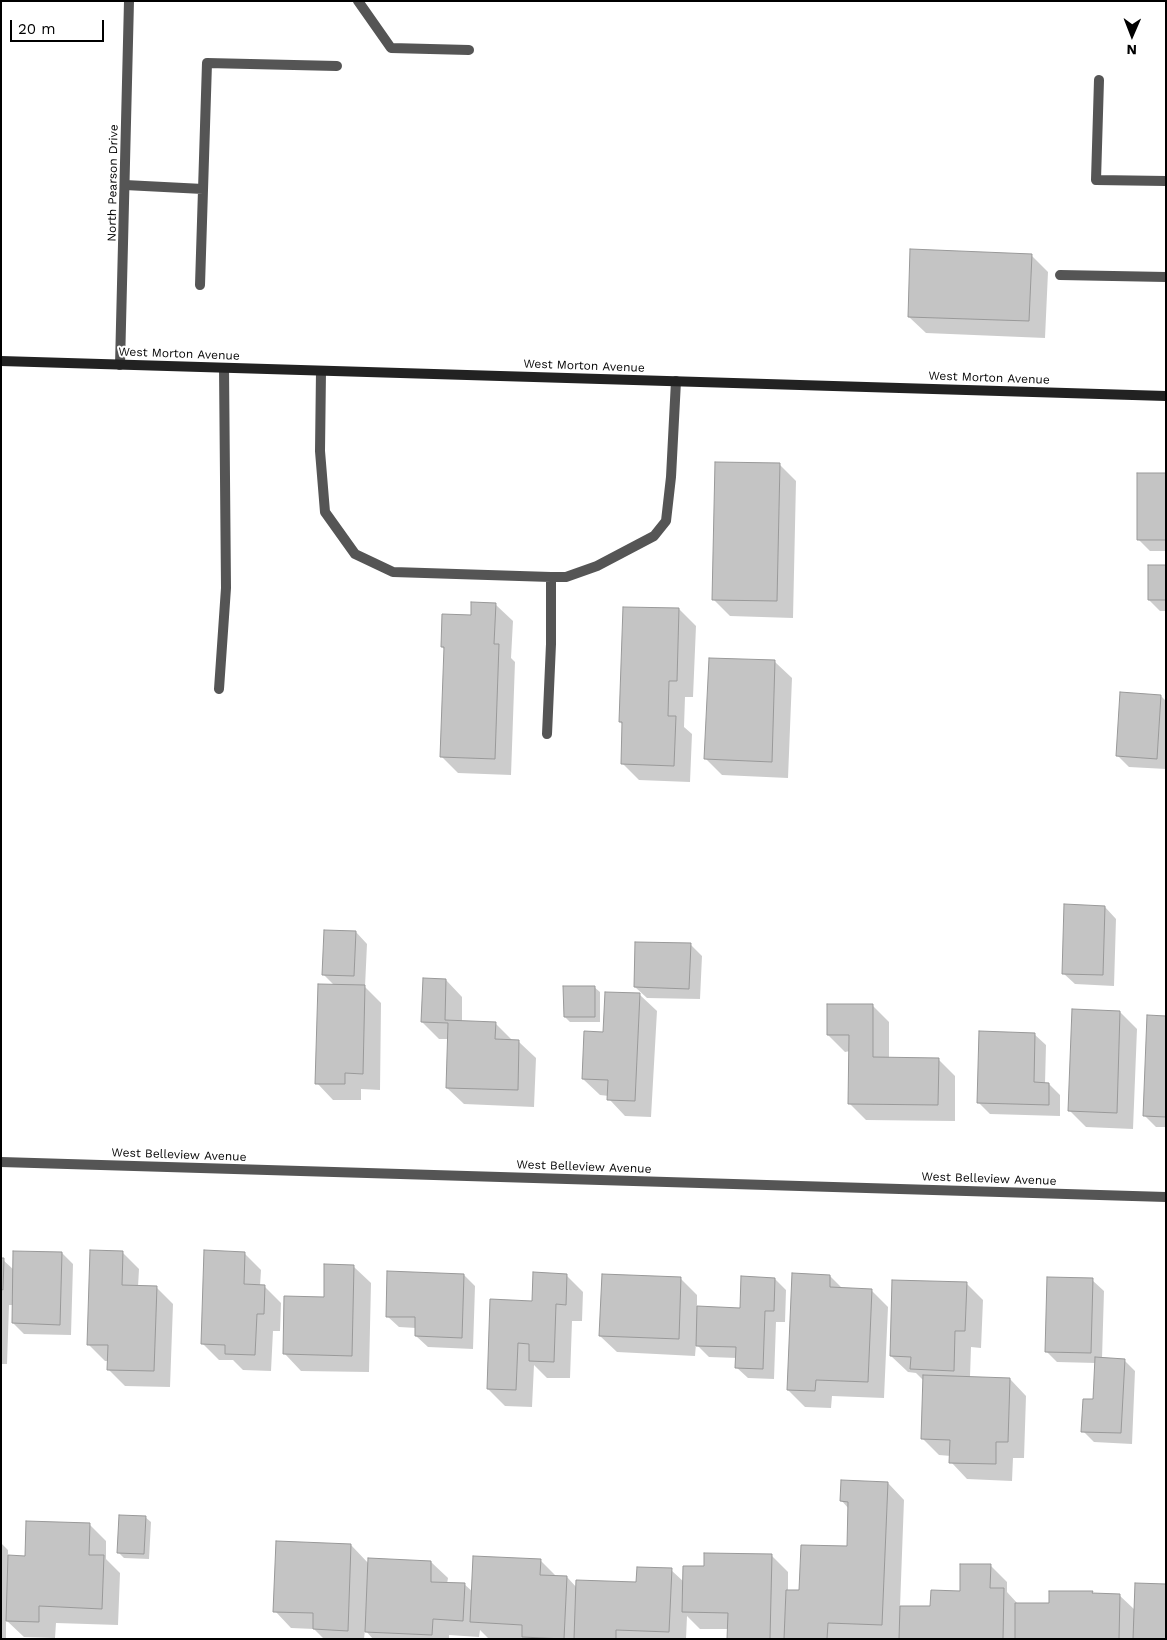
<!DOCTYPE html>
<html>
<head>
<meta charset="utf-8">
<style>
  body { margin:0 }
  #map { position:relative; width:1167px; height:1640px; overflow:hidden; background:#fff; font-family:"Work Sans",sans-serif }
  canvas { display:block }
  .frame { position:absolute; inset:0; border:2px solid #000; pointer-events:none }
  .north { position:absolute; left:1107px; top:10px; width:50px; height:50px; -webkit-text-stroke:4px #fff; paint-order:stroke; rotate:181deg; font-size:14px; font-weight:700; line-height:20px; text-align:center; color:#000 }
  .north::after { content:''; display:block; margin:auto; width:18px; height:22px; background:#000; clip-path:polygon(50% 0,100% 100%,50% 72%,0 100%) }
  .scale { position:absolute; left:10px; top:20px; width:94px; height:22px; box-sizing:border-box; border:2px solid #000; border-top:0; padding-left:6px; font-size:15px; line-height:18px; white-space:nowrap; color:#000; -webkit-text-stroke:4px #fff; paint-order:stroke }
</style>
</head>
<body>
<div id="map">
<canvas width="1167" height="1640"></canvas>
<div class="frame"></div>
<div class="north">N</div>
<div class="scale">20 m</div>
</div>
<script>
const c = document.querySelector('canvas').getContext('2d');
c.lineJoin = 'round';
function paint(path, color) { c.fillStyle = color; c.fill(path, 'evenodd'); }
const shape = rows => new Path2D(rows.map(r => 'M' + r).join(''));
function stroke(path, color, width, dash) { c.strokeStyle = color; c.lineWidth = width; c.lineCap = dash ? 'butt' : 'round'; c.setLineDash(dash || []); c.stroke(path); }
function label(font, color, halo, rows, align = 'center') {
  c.font = font + ' "Work Sans",sans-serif'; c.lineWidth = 4; c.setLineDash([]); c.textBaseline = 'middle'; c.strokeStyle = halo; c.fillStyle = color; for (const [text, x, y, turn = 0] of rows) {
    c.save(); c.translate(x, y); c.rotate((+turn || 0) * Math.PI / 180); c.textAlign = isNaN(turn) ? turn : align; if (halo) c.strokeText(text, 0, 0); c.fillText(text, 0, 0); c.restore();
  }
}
paint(shape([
  [1031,255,1048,272,1045,338,926,333,909,317],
  [779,464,796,481,793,618,730,616,713,599],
  [1166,474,1166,551,1150,551,1138,539],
  [1166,566,1166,611,1160,611,1149,600],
  [496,605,513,621,511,658,515,662,511,775,458,773,441,756,445,650,442,647,472,617],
  [679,609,696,626,693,697,685,697,684,727,692,734,690,782,639,780,622,763,623,725,620,722],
  [775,662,792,678,788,778,722,775,706,759],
  [1161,696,1166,701,1166,769,1129,767,1118,756],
  [1105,907,1116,919,1114,986,1075,984,1063,973],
  [356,932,367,944,365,987,381,1003,380,1090,361,1089,361,1100,333,1100,317,1083,335,986,323,974],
  [690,944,702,956,700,999,647,998,635,987],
  [446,980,462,997,462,1022,495,1023,512,1040,519,1042,536,1058,534,1107,464,1104,447,1088,449,1039,439,1039,422,1022],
  [594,987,600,992,600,1022,570,1022,565,1017],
  [640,995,657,1011,651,1117,625,1116,609,1099,609,1096,600,1095,583,1079,605,1033],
  [873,1006,889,1022,889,1058,938,1059,955,1076,955,1121,866,1120,849,1103,850,1051,845,1052,828,1035],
  [1120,1012,1137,1029,1133,1129,1086,1127,1069,1110],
  [1166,1017,1166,1127,1156,1127,1144,1115],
  [1034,1034,1046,1045,1045,1084,1049,1084,1060,1095,1060,1116,990,1114,979,1103],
  [122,1252,139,1269,138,1287,156,1287,173,1304,170,1387,125,1386,108,1369,108,1361,105,1361,88,1344],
  [62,1253,73,1264,71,1335,24,1334,13,1323,13,1305,9,1305,7,1364,1,1364,1,1259,3,1260,14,1270],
  [244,1253,261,1270,260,1286,265,1287,281,1303,280,1331,273,1331,271,1371,243,1370,233,1360,219,1360,202,1343],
  [354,1267,371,1283,369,1372,301,1371,285,1354],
  [464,1275,475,1286,473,1349,428,1347,416,1336,416,1328,399,1327,387,1316],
  [566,1275,583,1292,582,1321,572,1321,570,1378,547,1378,534,1365,532,1407,505,1406,488,1389,533,1302],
  [830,1276,843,1289,871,1290,888,1307,884,1398,832,1396,831,1408,805,1407,788,1390],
  [681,1279,697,1295,697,1308,741,1310,775,1279,786,1290,785,1322,776,1322,774,1379,748,1378,736,1367,737,1358,709,1357,696,1344,695,1356,617,1352,600,1336],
  [1092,1280,1104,1291,1102,1359,1124,1360,1135,1371,1132,1444,1094,1442,1083,1431,1094,1400,1096,1363,1057,1362,1046,1351],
  [966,1283,983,1300,981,1348,971,1347,970,1377,1010,1379,1026,1396,1024,1458,1013,1458,1012,1481,967,1479,951,1462,951,1456,939,1455,922,1438,924,1381,916,1373,908,1372,891,1356],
  [888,1483,904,1500,900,1607,932,1608,961,1592,990,1565,1007,1582,1007,1592,1018,1604,1050,1604,1092,1592,1095,1595,1119,1595,1166,1639,729,1639,729,1629,700,1629,687,1616,686,1639,494,1639,488,1638,480,1630,479,1637,449,1635,449,1639,373,1639,365,1630,364,1639,324,1639,314,1629,291,1628,275,1611,351,1545,369,1564,431,1562,448,1578,447,1584,464,1584,473,1592,540,1560,557,1577,567,1577,577,1588,637,1584,671,1570,684,1582,705,1568,771,1555,788,1572,788,1591,801,1592,848,1548,849,1509,841,1500],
  [145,1517,151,1522,149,1559,124,1558,119,1553],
  [89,1524,106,1541,106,1559,120,1573,118,1625,56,1623,55,1638,24,1637,6,1620,6,1639,1,1639,1,1543,8,1550,8,1557,27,1557]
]), '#0003');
const building = shape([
  [910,249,1032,254,1029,321,908,317,910,249],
  [715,462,780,463,777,601,712,600,715,462],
  [1137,473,1166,473,1166,540,1137,540,1137,473],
  [1148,565,1166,565,1166,600,1148,600,1148,565],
  [471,602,496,603,494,644,499,644,495,759,440,757,444,647,441,647,442,614,471,615,471,602],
  [623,607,679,608,677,681,669,681,668,716,676,716,674,766,621,764,622,722,619,722,623,607],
  [709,658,775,660,772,762,704,759,709,658],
  [1120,692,1161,695,1157,759,1116,756,1120,692],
  [1064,904,1105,906,1103,975,1062,974,1064,904],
  [324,930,356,931,354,976,322,975,324,930],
  [635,942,691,943,689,989,634,987,635,942],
  [423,978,446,979,445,1020,496,1022,495,1039,519,1040,518,1090,446,1088,448,1023,421,1022,423,978],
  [318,984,365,985,363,1074,345,1073,345,1084,315,1084,318,984],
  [563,986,595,986,595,1017,564,1017,563,986],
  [605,992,640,993,635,1101,607,1100,608,1080,582,1079,584,1031,603,1032,605,992],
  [827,1004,873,1004,873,1057,939,1058,938,1105,848,1104,849,1035,827,1035,827,1004],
  [1072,1009,1120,1011,1117,1113,1068,1111,1072,1009],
  [1147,1015,1166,1016,1166,1117,1143,1116,1147,1015],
  [979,1031,1035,1033,1034,1082,1049,1083,1049,1105,977,1103,979,1031],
  [90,1250,123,1251,122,1285,157,1286,154,1371,107,1370,108,1345,87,1345,90,1250],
  [204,1250,245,1252,244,1284,265,1285,264,1314,257,1314,255,1355,225,1354,225,1345,201,1344,204,1250],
  [13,1251,62,1252,60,1325,12,1323,13,1251],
  [1,1258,4,1258,3,1290,1,1289,1,1258],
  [324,1264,354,1265,352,1356,283,1354,284,1296,324,1297,324,1264],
  [387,1271,464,1274,462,1338,415,1336,415,1317,386,1317,387,1271],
  [533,1272,567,1274,566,1305,556,1304,554,1362,529,1361,529,1344,518,1343,516,1390,487,1389,490,1299,532,1301,533,1272],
  [792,1273,830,1275,830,1287,872,1289,868,1382,816,1380,815,1391,787,1390,792,1273],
  [602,1274,681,1277,679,1339,599,1336,602,1274],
  [741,1276,775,1278,774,1311,765,1311,763,1369,735,1368,736,1347,696,1346,697,1306,740,1308,741,1276],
  [1047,1277,1093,1278,1091,1353,1045,1352,1047,1277],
  [892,1280,967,1282,965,1331,955,1331,954,1371,910,1369,911,1357,890,1356,892,1280],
  [1095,1357,1125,1359,1121,1433,1081,1432,1083,1399,1093,1399,1095,1357],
  [923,1375,1010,1378,1008,1442,996,1442,996,1464,949,1463,950,1440,921,1439,923,1375],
  [841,1480,888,1482,882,1625,828,1623,827,1639,784,1639,786,1590,799,1590,801,1545,847,1546,848,1502,840,1501,841,1480],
  [119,1515,146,1516,144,1554,117,1553,119,1515],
  [26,1521,90,1523,89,1555,104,1555,102,1609,39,1606,39,1622,6,1621,8,1555,25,1556,26,1521],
  [276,1541,351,1544,348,1631,313,1629,313,1613,273,1612,276,1541],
  [704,1553,772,1554,770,1639,727,1639,728,1613,682,1612,683,1566,704,1566,704,1553],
  [473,1556,541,1559,540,1575,567,1576,564,1639,522,1637,522,1625,470,1622,473,1556],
  [368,1558,431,1561,431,1582,465,1583,463,1621,433,1619,432,1635,365,1632,368,1558],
  [960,1564,991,1564,990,1588,1004,1588,1003,1639,899,1639,900,1606,930,1606,931,1590,960,1591,960,1564],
  [637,1567,672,1568,669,1632,616,1630,616,1639,574,1639,576,1580,636,1582,637,1567],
  [1135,1583,1166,1584,1166,1639,1133,1639,1135,1583],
  [1049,1591,1093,1591,1092,1593,1120,1594,1119,1639,1015,1639,1015,1603,1049,1603,1049,1591]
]);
paint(building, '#c4c4c4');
stroke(building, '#999', 1);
stroke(shape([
  [358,1,391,48,469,50],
  [1099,80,1096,180,1166,181],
  [125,185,203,189],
  [1060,275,1166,277],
  [200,285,207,63,337,66],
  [219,689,226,588,224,368]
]), '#555', 10);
stroke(shape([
  [120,365,129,1],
  [321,371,320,451,325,512,355,554,393,572,551,577,566,577,597,566,654,536,666,521,671,477,676,381],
  [547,734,551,644,551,577],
  [1,1162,1166,1197]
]), '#555', 10);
stroke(shape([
  [1,361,1166,396]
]), '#222', 10);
label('12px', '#000', '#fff', [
  ["North Pearson Drive",113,183,-89],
  ["West Morton Avenue",179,354,2],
  ["West Morton Avenue",584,366,2],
  ["West Morton Avenue",989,378,2],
  ["West Belleview Avenue",179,1155,2],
  ["West Belleview Avenue",584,1167,2],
  ["West Belleview Avenue",989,1179,2]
]);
</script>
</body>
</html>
